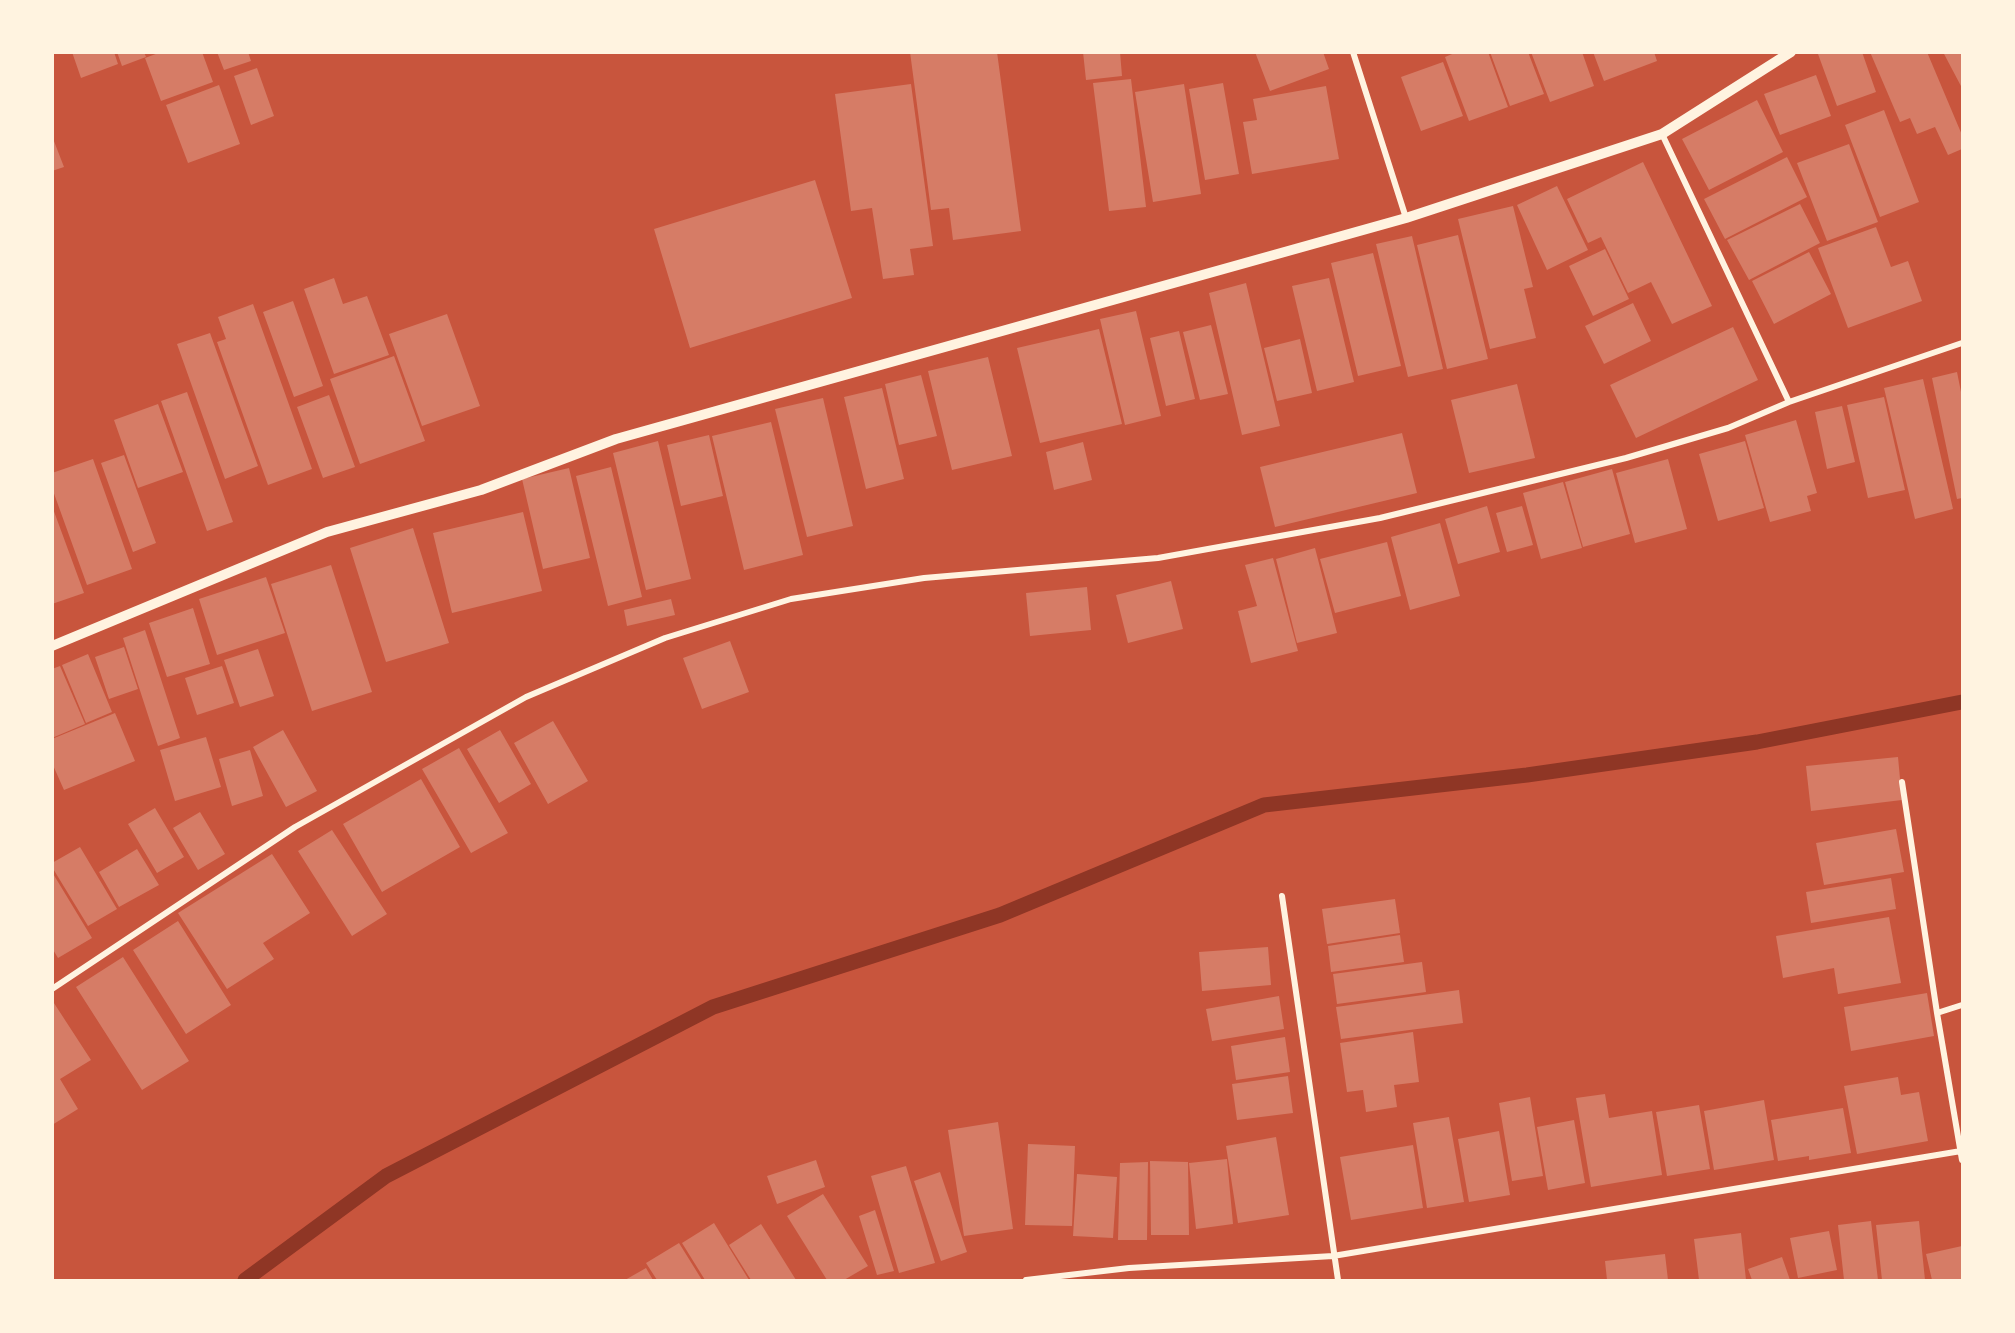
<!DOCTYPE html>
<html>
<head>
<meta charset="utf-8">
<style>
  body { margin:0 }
  #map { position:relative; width:2015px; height:1333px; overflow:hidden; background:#c8553d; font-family:Quicksand,sans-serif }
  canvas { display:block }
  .frame { position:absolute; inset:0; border:54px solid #fff3e0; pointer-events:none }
</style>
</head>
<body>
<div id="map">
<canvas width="2015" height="1333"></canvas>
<div class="frame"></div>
</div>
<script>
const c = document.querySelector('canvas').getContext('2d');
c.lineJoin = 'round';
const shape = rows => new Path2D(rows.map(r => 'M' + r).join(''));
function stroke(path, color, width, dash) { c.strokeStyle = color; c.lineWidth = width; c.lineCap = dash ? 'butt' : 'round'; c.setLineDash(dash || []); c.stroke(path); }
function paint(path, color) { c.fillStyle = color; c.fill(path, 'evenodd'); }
stroke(shape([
  [245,1280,386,1176,713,1007,1000,915,1264,805,1527,775,1757,742,1962,702]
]), '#8f3625', 15);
paint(shape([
  [72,52,114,52,118,64,81,78],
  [117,52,144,52,146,57,122,66],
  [161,52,202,52,213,82,161,101,145,58],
  [217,52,248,52,251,61,224,70],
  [910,52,997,52,1021,231,953,240,949,208,931,210],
  [1083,52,1120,52,1122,76,1086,80],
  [1255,52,1323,52,1329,69,1270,91],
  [1457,52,1488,52,1508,107,1469,121,1445,57],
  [1490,52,1528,52,1544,94,1510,106],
  [1531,52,1582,52,1594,86,1550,102],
  [1593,52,1654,52,1657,61,1604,81],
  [1820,52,1862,52,1876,92,1837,106,1818,54],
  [1870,52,1927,52,1962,135,1962,149,1948,155,1935,127,1917,134,1910,118,1900,122],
  [1943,52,1962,52,1962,88],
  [1443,62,1463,116,1421,131,1401,77],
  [257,68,274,116,251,125,234,76],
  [1816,75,1831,116,1780,135,1764,94],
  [1131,79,1146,207,1109,211,1093,83],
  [1223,83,1239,174,1205,180,1189,89],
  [911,84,933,246,910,249,914,275,883,279,872,208,851,211,835,94],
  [1184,84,1201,194,1153,202,1135,92],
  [219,85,240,144,188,163,166,105],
  [1326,86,1339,159,1252,174,1243,122,1257,120,1253,99],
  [1757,100,1783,152,1709,190,1682,139],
  [1884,110,1919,202,1880,217,1845,125],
  [52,136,64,167,52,171],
  [1849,144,1878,222,1827,241,1797,163],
  [1787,157,1807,197,1725,239,1704,199],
  [1643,162,1712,306,1672,324,1651,282,1628,293,1601,237,1588,243,1567,199],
  [815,180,852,298,690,348,654,229],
  [1557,186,1588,250,1547,270,1517,205],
  [1800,204,1820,243,1749,280,1727,240],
  [1513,206,1533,287,1524,289,1536,338,1490,349,1458,219],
  [1876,227,1891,267,1908,261,1922,301,1848,328,1818,248],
  [1458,235,1488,359,1447,369,1417,245],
  [1412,236,1443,369,1408,377,1376,244],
  [1605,249,1629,299,1593,316,1569,266],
  [1809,252,1831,294,1774,324,1752,281],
  [1373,253,1401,366,1358,376,1331,263],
  [334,278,343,304,367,296,389,355,334,374,304,289],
  [1329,278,1354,382,1317,391,1292,286],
  [1246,283,1280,426,1242,435,1209,293],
  [293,301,323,386,294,397,263,312],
  [1633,303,1651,341,1604,364,1585,326],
  [253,304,312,469,268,485,217,342,226,339,218,317],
  [1136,311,1161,416,1125,425,1100,319],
  [447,314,480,406,422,426,389,334],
  [1211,325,1228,394,1200,400,1183,332],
  [1733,327,1758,380,1636,438,1610,385],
  [1099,329,1122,424,1040,443,1017,348],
  [1179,331,1195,399,1166,406,1150,338],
  [210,333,258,466,225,479,177,344],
  [1300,339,1312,393,1277,401,1264,348],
  [394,356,425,441,360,464,330,379],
  [988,357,1012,456,952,470,928,371],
  [1957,372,1962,397,1962,498,1957,499,1932,378],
  [921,375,937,436,899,445,885,384],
  [1923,379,1953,509,1915,519,1884,388],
  [1517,384,1535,458,1469,473,1451,400],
  [882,388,904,479,866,489,844,397],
  [187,392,233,522,207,531,161,401],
  [329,395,355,467,323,478,297,407],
  [1884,397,1905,490,1868,498,1847,405],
  [823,398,853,526,807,537,775,409],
  [158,404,183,472,138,488,114,420],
  [1842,406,1855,462,1827,469,1815,412],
  [1796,420,1817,493,1807,496,1811,511,1770,522,1745,435],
  [771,422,803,555,744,570,712,436],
  [1402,433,1417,493,1275,527,1260,467],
  [709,435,723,496,681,506,667,445],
  [658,441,691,579,646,590,613,453],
  [1745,441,1764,508,1718,521,1699,454],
  [1083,442,1092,480,1054,490,1046,452],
  [124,455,156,543,133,552,101,463],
  [93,459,132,569,87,585,52,488,52,473],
  [1668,459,1687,529,1635,543,1616,473],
  [611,467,642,597,608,606,576,476],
  [569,468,590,558,543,569,522,479],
  [1612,469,1630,534,1583,547,1565,482],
  [1563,482,1582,548,1541,559,1523,493],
  [52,506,84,593,52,604],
  [1487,506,1500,552,1458,564,1445,519],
  [1522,506,1533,545,1507,552,1496,513],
  [523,512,542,591,452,613,433,533],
  [1440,523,1460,596,1410,610,1391,537],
  [413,528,449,643,386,662,350,548],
  [1387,542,1401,596,1335,613,1320,559],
  [1315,548,1337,633,1297,643,1276,559],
  [1273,558,1298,651,1251,663,1238,611,1257,606,1245,565],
  [331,565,372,692,312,711,271,584],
  [266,577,285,633,217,655,199,599],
  [1171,581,1183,629,1128,643,1116,595],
  [1087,587,1091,630,1030,636,1026,593],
  [671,599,675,615,627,626,624,610],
  [193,608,210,664,167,677,149,623],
  [145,630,180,738,158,746,123,638],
  [730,641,749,692,702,709,683,658],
  [124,647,138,689,109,699,95,657],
  [258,649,274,696,240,707,224,660],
  [88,654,112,712,86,723,62,665],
  [60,666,85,724,52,738,52,669],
  [222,666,234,703,197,715,185,678],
  [115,713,135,761,64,790,52,763,52,739],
  [553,721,588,781,548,804,514,743],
  [283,730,317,791,286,807,253,747],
  [500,730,531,784,499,803,467,749],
  [206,737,221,787,175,801,160,750],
  [459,748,508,833,471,853,422,769],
  [250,750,263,796,232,806,219,759],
  [1898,757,1902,800,1811,811,1806,766],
  [421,779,460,847,382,892,343,824],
  [155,808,184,857,157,873,128,824],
  [200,812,225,854,198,870,173,828],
  [1896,829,1904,872,1824,885,1816,843],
  [332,830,387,914,352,936,298,851],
  [80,847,117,909,88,926,52,867,52,863],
  [137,849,159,885,119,907,99,872],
  [272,854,310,913,263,943,274,959,227,989,178,913],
  [52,872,92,938,58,958,52,948],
  [1891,878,1896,909,1811,923,1806,892],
  [1395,899,1400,933,1327,944,1322,909],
  [1889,917,1901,983,1838,994,1834,968,1783,978,1776,936],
  [178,921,231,1005,186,1034,133,950],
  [1400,935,1404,962,1331,972,1328,946],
  [1268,947,1271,985,1202,991,1199,952],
  [123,957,189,1061,142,1090,76,987],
  [1422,962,1426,992,1337,1004,1333,974],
  [1459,990,1463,1023,1341,1039,1336,1007],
  [1927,993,1934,1036,1851,1051,1844,1007],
  [1279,996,1284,1029,1212,1041,1206,1009],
  [52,1000,91,1060,60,1079,78,1109,52,1125],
  [1413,1032,1419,1082,1394,1085,1397,1107,1366,1112,1363,1090,1347,1092,1340,1043],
  [1285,1037,1290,1072,1236,1080,1231,1046],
  [1288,1076,1293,1113,1237,1120,1232,1084],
  [1898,1077,1901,1095,1919,1092,1928,1141,1857,1154,1844,1086],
  [1605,1094,1609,1118,1652,1111,1662,1175,1591,1187,1576,1098],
  [1530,1097,1543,1176,1512,1181,1499,1103],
  [1764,1100,1774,1160,1714,1170,1704,1111],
  [1699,1105,1710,1169,1667,1176,1656,1112],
  [1843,1108,1851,1153,1809,1160,1809,1156,1778,1161,1771,1120],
  [1449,1117,1464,1202,1427,1208,1413,1123],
  [1574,1120,1585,1183,1548,1190,1537,1127],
  [998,1122,1013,1229,964,1236,948,1130],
  [1499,1131,1510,1195,1469,1202,1458,1139],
  [1276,1137,1289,1215,1238,1223,1226,1146],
  [1028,1144,1075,1146,1072,1226,1025,1225],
  [1413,1145,1423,1208,1351,1220,1340,1157],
  [1227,1159,1233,1224,1196,1229,1189,1163],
  [816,1160,825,1187,777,1204,767,1176],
  [1150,1161,1188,1162,1189,1235,1151,1235],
  [1148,1162,1147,1240,1118,1240,1120,1163],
  [906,1166,935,1263,899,1273,871,1176],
  [940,1172,967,1252,941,1261,914,1181],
  [1077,1174,1117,1177,1113,1238,1073,1236],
  [823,1194,868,1266,844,1280,827,1280,787,1216],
  [875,1210,894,1271,877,1275,859,1216],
  [1871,1221,1878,1280,1844,1280,1838,1225],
  [1919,1221,1925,1280,1882,1280,1876,1225],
  [714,1223,749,1280,705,1280,682,1243],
  [761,1224,796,1280,751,1280,729,1245],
  [1829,1231,1837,1270,1798,1278,1790,1238],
  [1741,1233,1746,1280,1699,1280,1694,1239],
  [679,1243,702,1280,657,1280,646,1263],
  [1962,1246,1962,1280,1932,1280,1926,1254],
  [1665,1254,1668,1280,1607,1280,1605,1261],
  [1782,1257,1790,1280,1752,1280,1748,1269],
  [646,1268,653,1280,625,1280]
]), '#d67c66');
stroke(shape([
  [1353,52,1406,218],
  [1662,134,1789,402],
  [1902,782,1937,1013,1962,1160],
  [1282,896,1338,1280],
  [52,989,295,827,526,697,665,638,791,599,924,578,1158,558,1380,518,1626,458,1728,428,1789,402,1962,343],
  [1937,1013,1962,1005],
  [1026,1280,1129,1268,1333,1256,1961,1151]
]), '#fff3e0', 6);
stroke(shape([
  [52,646,327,532,481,490,616,439,1406,218,1662,134,1791,52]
]), '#fff3e0', 10);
</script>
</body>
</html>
